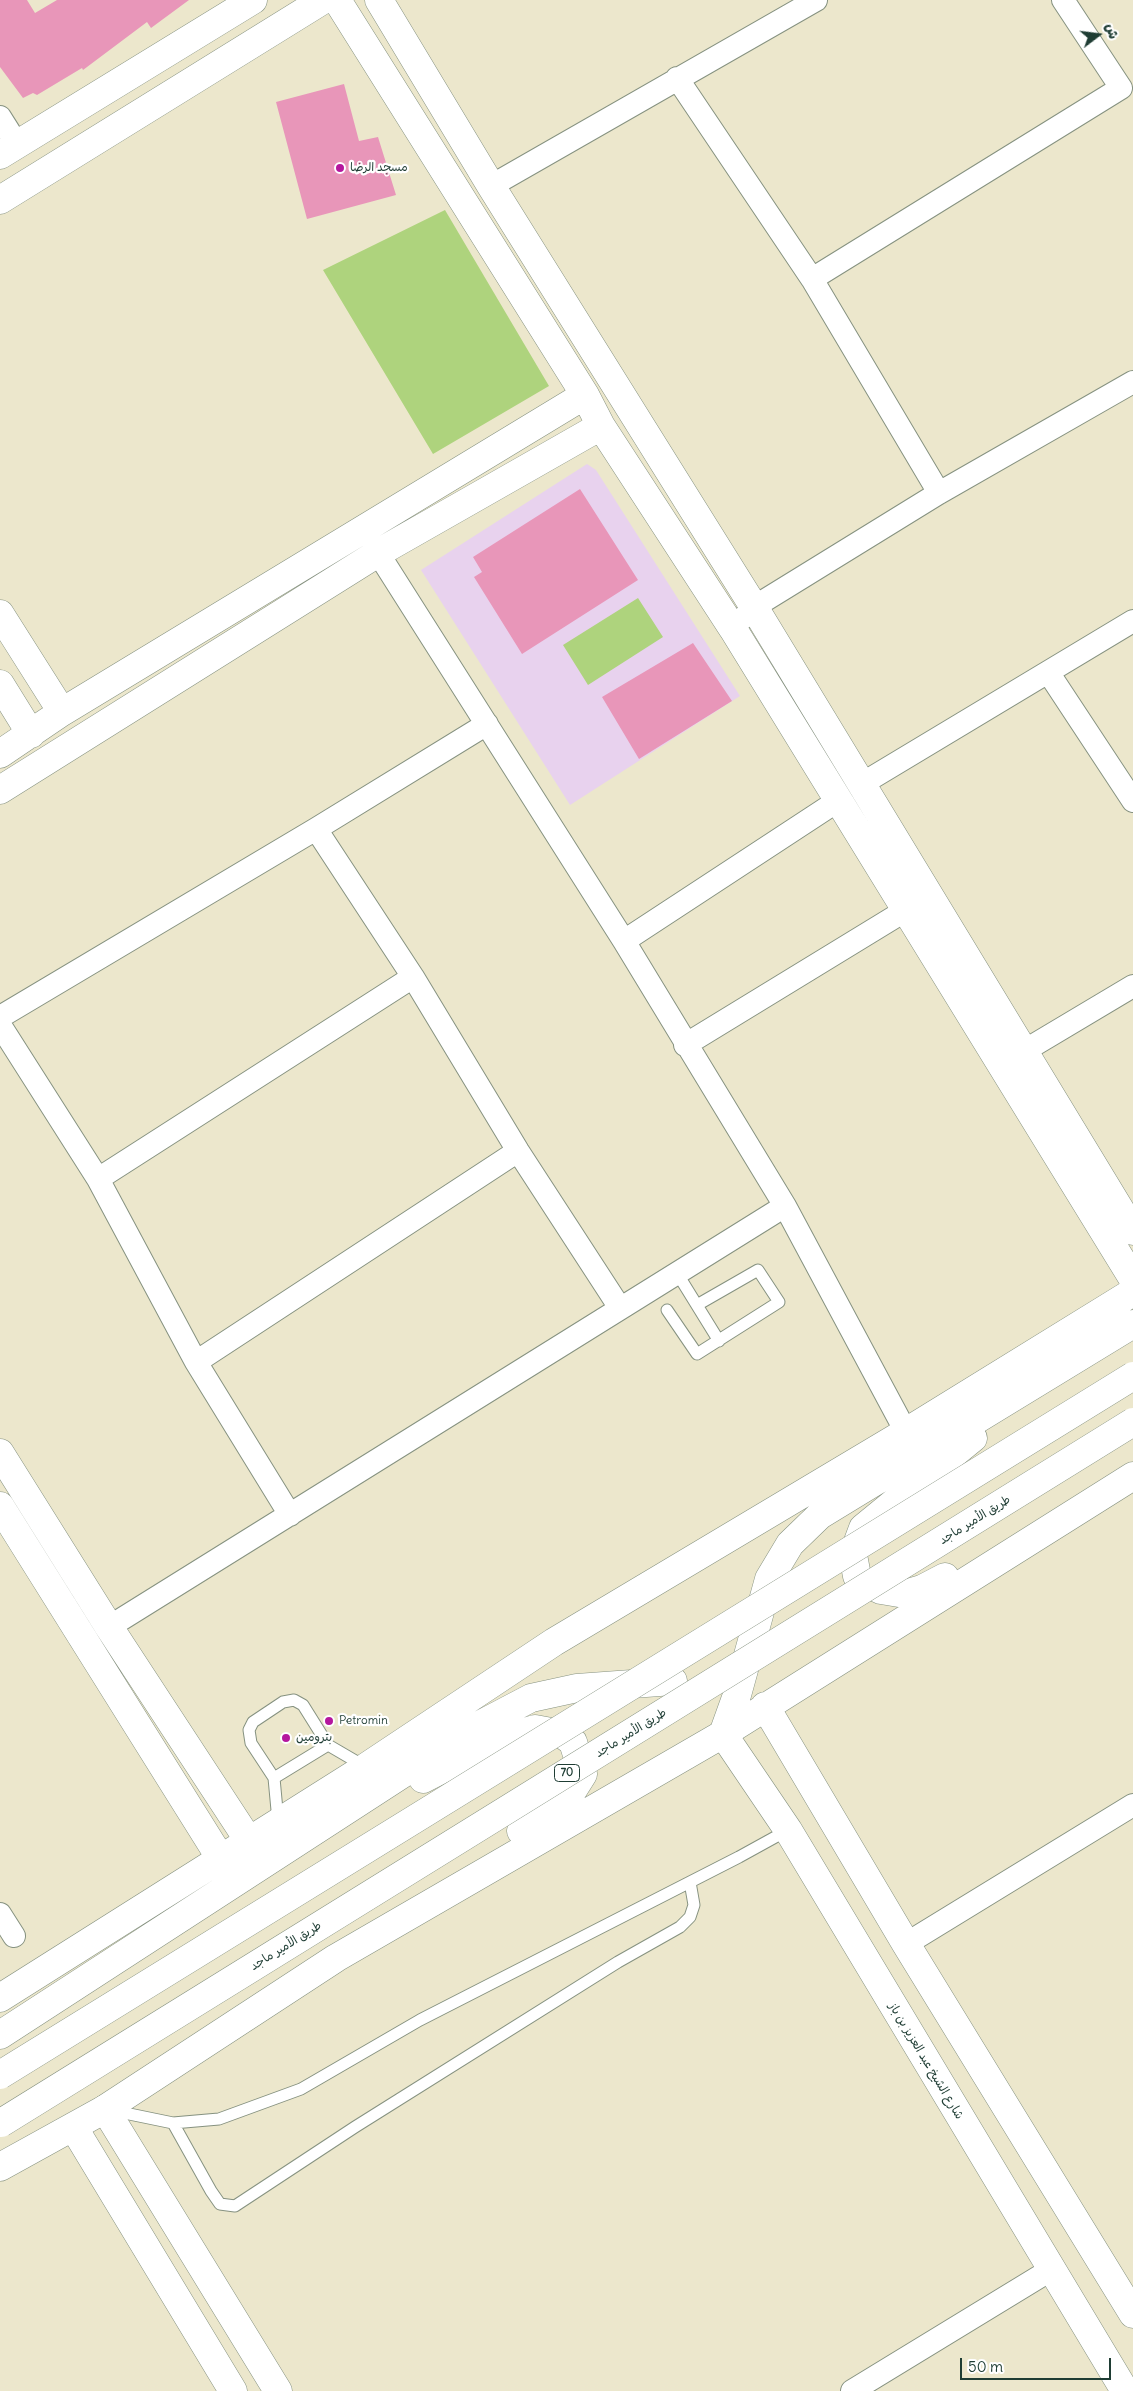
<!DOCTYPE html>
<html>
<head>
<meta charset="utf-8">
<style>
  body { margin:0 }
  #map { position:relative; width:1133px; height:2391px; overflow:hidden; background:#ece7cc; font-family:Delius,"Playpen Sans Arabic",sans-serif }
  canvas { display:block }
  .north { position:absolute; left:1073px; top:10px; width:50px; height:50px; -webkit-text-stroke:4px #fff; paint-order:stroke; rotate:75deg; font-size:14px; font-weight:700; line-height:20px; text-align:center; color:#1f3d34 }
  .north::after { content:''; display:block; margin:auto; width:18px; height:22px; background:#1f3d34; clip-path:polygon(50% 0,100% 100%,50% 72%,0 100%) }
  .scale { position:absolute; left:960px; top:2358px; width:151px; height:22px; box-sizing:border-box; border:2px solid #1f3d34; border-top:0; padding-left:6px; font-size:15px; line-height:18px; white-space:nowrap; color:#1f3d34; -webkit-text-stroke:4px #fff; paint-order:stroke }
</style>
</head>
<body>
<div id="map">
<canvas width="1133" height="2391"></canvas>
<div class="north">ش</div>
<div class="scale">50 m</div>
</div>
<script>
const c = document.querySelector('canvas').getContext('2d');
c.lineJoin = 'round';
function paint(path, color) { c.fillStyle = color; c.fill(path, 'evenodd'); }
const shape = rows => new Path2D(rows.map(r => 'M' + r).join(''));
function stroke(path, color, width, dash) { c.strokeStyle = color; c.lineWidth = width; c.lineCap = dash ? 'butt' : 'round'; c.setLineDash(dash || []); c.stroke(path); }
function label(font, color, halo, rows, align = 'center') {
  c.font = font + ' Delius,"Playpen Sans Arabic",sans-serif'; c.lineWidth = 4.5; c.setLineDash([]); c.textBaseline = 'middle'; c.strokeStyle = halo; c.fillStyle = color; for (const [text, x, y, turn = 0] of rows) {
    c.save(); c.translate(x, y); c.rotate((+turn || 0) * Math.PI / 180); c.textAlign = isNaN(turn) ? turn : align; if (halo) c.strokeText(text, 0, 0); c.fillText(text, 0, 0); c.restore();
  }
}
paint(shape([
  [587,464,596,470,740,696,570,805,421,570]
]), '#e8d2ee');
paint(shape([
  [445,210,549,386,433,454,323,270],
  [638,598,663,637,588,685,563,645]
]), '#aed37d');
paint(shape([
  [0,0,27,0,35,13,57,0,189,0,151,28,147,22,83,70,82,68,37,95,33,93,23,98,0,67],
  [344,84,359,141,378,137,396,195,307,219,276,102],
  [580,489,638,580,522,654,474,577,482,572,473,557],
  [693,643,732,701,639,759,602,697]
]), '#e896b9');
const lane = shape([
  [677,1273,719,1341],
  [667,1310,697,1354,779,1302,758,1270,697,1305],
  [274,1778,251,1743,249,1730,253,1722,283,1702,294,1700,303,1705,328,1745],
  [278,1821,274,1778,328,1745,364,1766],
  [110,2110,173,2123,219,2119,301,2089,420,2020,739,1857,788,1830],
  [173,2123,211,2191,220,2204,235,2206,355,2127,618,1962,680,1927,690,1917,694,1905,690,1882]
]);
const street = shape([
  [677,78,812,279,939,493],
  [0,117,17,144],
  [491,186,816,0],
  [812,279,1121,88,1063,0],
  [378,553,624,941,785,1206,906,1432],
  [743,618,754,607,939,493,1133,382],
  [1048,672,1133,801],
  [860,785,1133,621],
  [316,829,413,977,518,1151,620,1308],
  [624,941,839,800],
  [0,1017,316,829,487,724],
  [0,1025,98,1179,196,1362,290,1515],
  [685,1045,906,910],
  [1024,1051,1133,986],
  [98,1179,413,977],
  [196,1362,518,1151],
  [109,1627,785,1206],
  [0,1914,14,1936],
  [906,1944,1133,1805],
  [852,2391,1052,2269]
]);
const secondary = shape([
  [337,0,585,395,601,426,733,629,1133,1279],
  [379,0,491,186,754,607,1133,1231],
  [0,155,253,0],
  [0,200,323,0],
  [0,614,62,712],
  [0,684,31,734],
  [0,754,62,712,585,395],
  [0,790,378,553,601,426],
  [0,1453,109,1627,249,1841],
  [0,1506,221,1859],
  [105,2109,278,2391],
  [74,2128,233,2391]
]);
const primary = shape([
  [945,1577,922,1589,905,1594,881,1590,866,1583,857,1576,853,1555,863,1528,973,1438],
  [765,1706,906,1944,1133,2314],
  [723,1734,788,1830,1125,2391],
  [723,1734,737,1695,769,1579,790,1544,820,1515,1133,1324],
  [423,1779,499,1740,535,1729,562,1734,573,1742,583,1774,566,1801,521,1831],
  [0,1998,366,1767,554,1642,906,1432,1133,1292],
  [0,2035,470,1730,531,1698,577,1688,673,1681],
  [0,2167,105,2109,336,1958,723,1734,1133,1476]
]);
stroke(lane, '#869280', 13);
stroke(street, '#869280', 24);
stroke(secondary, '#869280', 29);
stroke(primary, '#869280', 29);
stroke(lane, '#fff', 11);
stroke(street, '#fff', 22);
stroke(secondary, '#fff', 28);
stroke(primary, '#fff', 28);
const highwayBridge = shape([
  [0,2075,1133,1376],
  [1,2123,1133,1422]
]);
stroke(highwayBridge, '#869280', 29, []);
stroke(highwayBridge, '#fff', 28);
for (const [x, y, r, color] of [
  [340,168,5,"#b5179e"],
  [329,1721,5,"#b5179e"],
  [286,1738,5,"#b5179e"]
]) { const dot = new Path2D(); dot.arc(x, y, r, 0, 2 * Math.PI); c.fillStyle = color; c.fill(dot); stroke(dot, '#fff', 2); }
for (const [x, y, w] of [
  [567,1773,25]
]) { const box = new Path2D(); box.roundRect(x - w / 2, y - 8.5, w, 17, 4); c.fillStyle = '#fff'; c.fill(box); stroke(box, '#1f3d34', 1); }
label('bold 11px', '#1f3d34', null, [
  ["70",567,1773]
]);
label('12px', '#1f3d34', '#fff', [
  ["مسجد الرضا",350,168],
  ["Petromin",339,1721],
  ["بترومين",296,1738]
], 'left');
label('12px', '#1f3d34', '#fff', [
  ["طريق الأمير ماجد",975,1520,-32],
  ["طريق الأمير ماجد",631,1733,-32],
  ["طريق الأمير ماجد",286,1946,-32],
  ["شارع الشيخ عبد العزيز بن باز",926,2061,59]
]);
</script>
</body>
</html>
